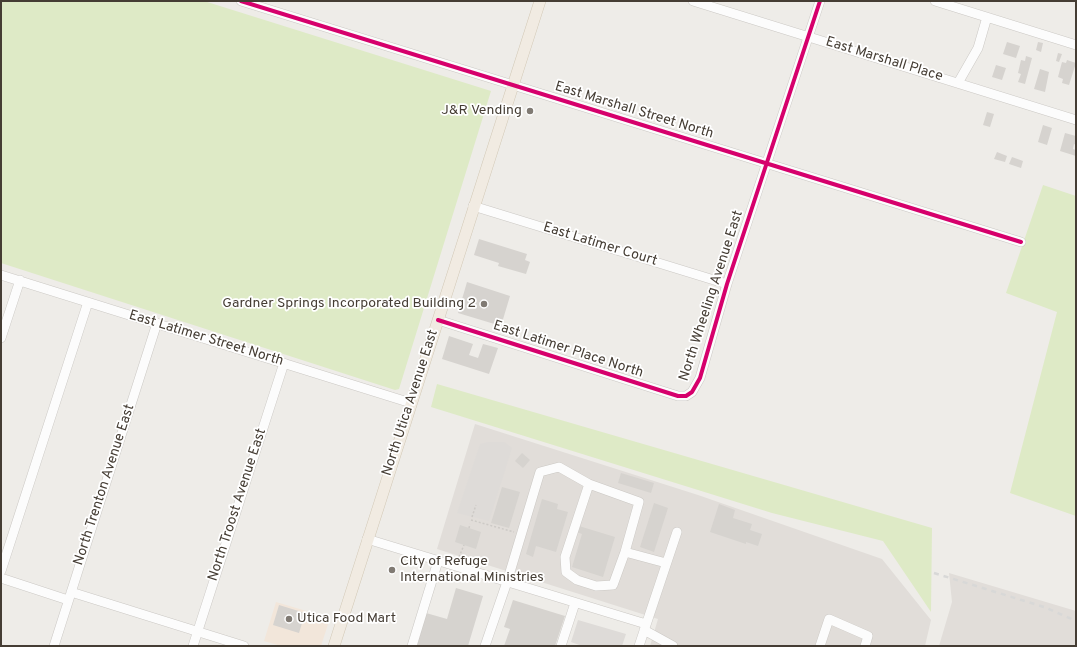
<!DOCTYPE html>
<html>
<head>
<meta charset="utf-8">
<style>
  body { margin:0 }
  #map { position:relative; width:1077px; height:647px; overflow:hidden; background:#eeece8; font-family:Overpass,sans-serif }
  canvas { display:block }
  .frame { position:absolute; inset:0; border:2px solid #453d34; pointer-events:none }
</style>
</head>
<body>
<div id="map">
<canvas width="1077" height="647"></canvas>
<div class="frame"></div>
</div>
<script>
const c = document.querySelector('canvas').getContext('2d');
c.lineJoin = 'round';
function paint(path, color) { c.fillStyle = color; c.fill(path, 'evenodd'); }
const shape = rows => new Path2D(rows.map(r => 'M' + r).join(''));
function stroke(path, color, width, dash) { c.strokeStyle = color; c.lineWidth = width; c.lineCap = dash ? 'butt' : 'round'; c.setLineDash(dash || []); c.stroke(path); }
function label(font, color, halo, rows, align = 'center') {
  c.font = font + ' Overpass,sans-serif'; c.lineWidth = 3.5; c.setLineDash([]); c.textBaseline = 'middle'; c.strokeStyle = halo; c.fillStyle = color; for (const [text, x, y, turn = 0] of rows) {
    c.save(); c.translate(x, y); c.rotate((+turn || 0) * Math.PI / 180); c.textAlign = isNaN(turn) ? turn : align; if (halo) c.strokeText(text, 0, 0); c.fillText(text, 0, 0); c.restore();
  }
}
paint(shape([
  [276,602,330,618,321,646,281,646,264,641]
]), '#f2e6da');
paint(shape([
  [475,424,698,495,882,559,931,620,925,646,650,646,658,619,437,549],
  [949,573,1076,611,1076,646,939,646,952,602]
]), '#e1ddd9');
paint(shape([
  [1,1,204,1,491,91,399,389,395,390,1,263],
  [1043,185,1076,196,1076,516,1010,493,1057,312,1006,293],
  [437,384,932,528,931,612,883,541,772,513,431,407]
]), '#deeac6');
paint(shape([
  [488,442,504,442,512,448,489,521,457,513,480,444],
  [578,620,626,634,622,646,582,646,571,642]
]), '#dedbd8');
paint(shape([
  [1007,42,1020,46,1016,58,1003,54],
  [1038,42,1043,43,1041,52,1036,50],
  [1058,53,1062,54,1059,62,1056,61],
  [1026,56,1032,58,1025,84,1018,82,1021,74,1018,73,1021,60,1025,61],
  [1067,60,1076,63,1069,85,1062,83,1063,79,1058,77,1062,62,1066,63],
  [996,65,1006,68,1002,80,992,77],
  [1040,69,1049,72,1045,92,1034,89],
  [987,112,994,114,990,127,983,125],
  [1043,125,1052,128,1047,145,1038,142],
  [1065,133,1076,136,1076,145,1074,144,1073,149,1076,150,1076,156,1060,151],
  [997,152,1007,156,1005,162,994,159],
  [1012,157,1023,161,1021,168,1009,164],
  [479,239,527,254,525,260,530,262,526,274,498,266,499,263,474,255],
  [467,282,510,296,501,326,458,313],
  [449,336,473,344,469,355,478,358,483,344,498,348,489,374,442,359],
  [522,453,530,460,523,468,515,461],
  [621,473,654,483,651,493,618,483],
  [502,487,520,492,509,528,491,523],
  [542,499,558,504,557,509,568,512,556,552,536,546,533,557,526,554],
  [654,503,668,508,654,552,640,547],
  [719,504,735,510,733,518,752,524,750,530,762,534,758,546,746,542,746,544,710,532],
  [460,525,481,532,476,549,455,542],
  [579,526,615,537,603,577,572,567,582,534,577,532],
  [456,588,483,596,468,646,417,646,426,613,447,619],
  [513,600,565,616,555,646,504,646,510,629,504,627],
  [279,605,305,613,299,633,273,625]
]), '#d6d3cf');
const minor = shape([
  [241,1,1021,242],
  [693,1,1076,120],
  [935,1,1076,45],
  [958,83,978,48,987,17],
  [473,206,727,284],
  [1,275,411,403],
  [438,320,678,396,686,396,692,392,700,378,727,284,820,1],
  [1,338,20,280],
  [589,484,565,557,566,572,577,580,596,586,613,585,625,552],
  [367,539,646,624],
  [1,571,88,302],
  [1,578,68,600],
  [71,592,244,646],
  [644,630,673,646],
  [54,646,157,323],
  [193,646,284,363],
  [412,646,438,561],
  [485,646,507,582,540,472,559,467,589,484,639,502,625,552,666,563],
  [561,646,575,603],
  [639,646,677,532],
  [820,646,829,619,868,636,865,646]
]);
const major = shape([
  [334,646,540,1]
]);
stroke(minor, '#cbc8c4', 10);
stroke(major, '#d1c7b4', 12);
stroke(shape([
  [472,517,476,505],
  [471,520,514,532],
  [469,528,470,524],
  [459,557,464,545]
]), '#cdcac6', 1.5, [2, 2]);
stroke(minor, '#fcfcfc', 9);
stroke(major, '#f1ebe2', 11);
stroke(shape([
  [934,573,1044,607,1076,621]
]), '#d8d8d7', 2.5, [5, 5]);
stroke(shape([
  [241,1,1021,242],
  [438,320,678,396,686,396,692,392,700,378,727,284,820,1]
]), '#d6006c', 4);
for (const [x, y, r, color] of [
  [530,111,4,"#807a73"],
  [484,304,4,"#807a73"],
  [392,570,4,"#807a73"],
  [289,619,4,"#807a73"]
]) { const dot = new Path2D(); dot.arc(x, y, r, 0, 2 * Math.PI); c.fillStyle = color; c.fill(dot); stroke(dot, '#fff', 1.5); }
label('14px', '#453d34', '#fff', [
  ["East Marshall Place",884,60,17],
  ["East Marshall Street North",634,111,17],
  ["East Latimer Court",600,245,17],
  ["North Wheeling Avenue East",712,296,-72],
  ["East Latimer Street North",206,339,17],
  ["East Latimer Place North",568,350,18],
  ["North Utica Avenue East",411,403,-72],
  ["North Trenton Avenue East",105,485,-72],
  ["North Troost Avenue East",238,505,-72]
]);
label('14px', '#453d34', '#fff', [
  ["J&R Vending",522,111],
  ["Gardner Springs Incorporated Building 2",476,304],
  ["City of Refuge",400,562,"left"],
  ["International Ministries",400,578,"left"],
  ["Utica Food Mart",297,619,"left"]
], 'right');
</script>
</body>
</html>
